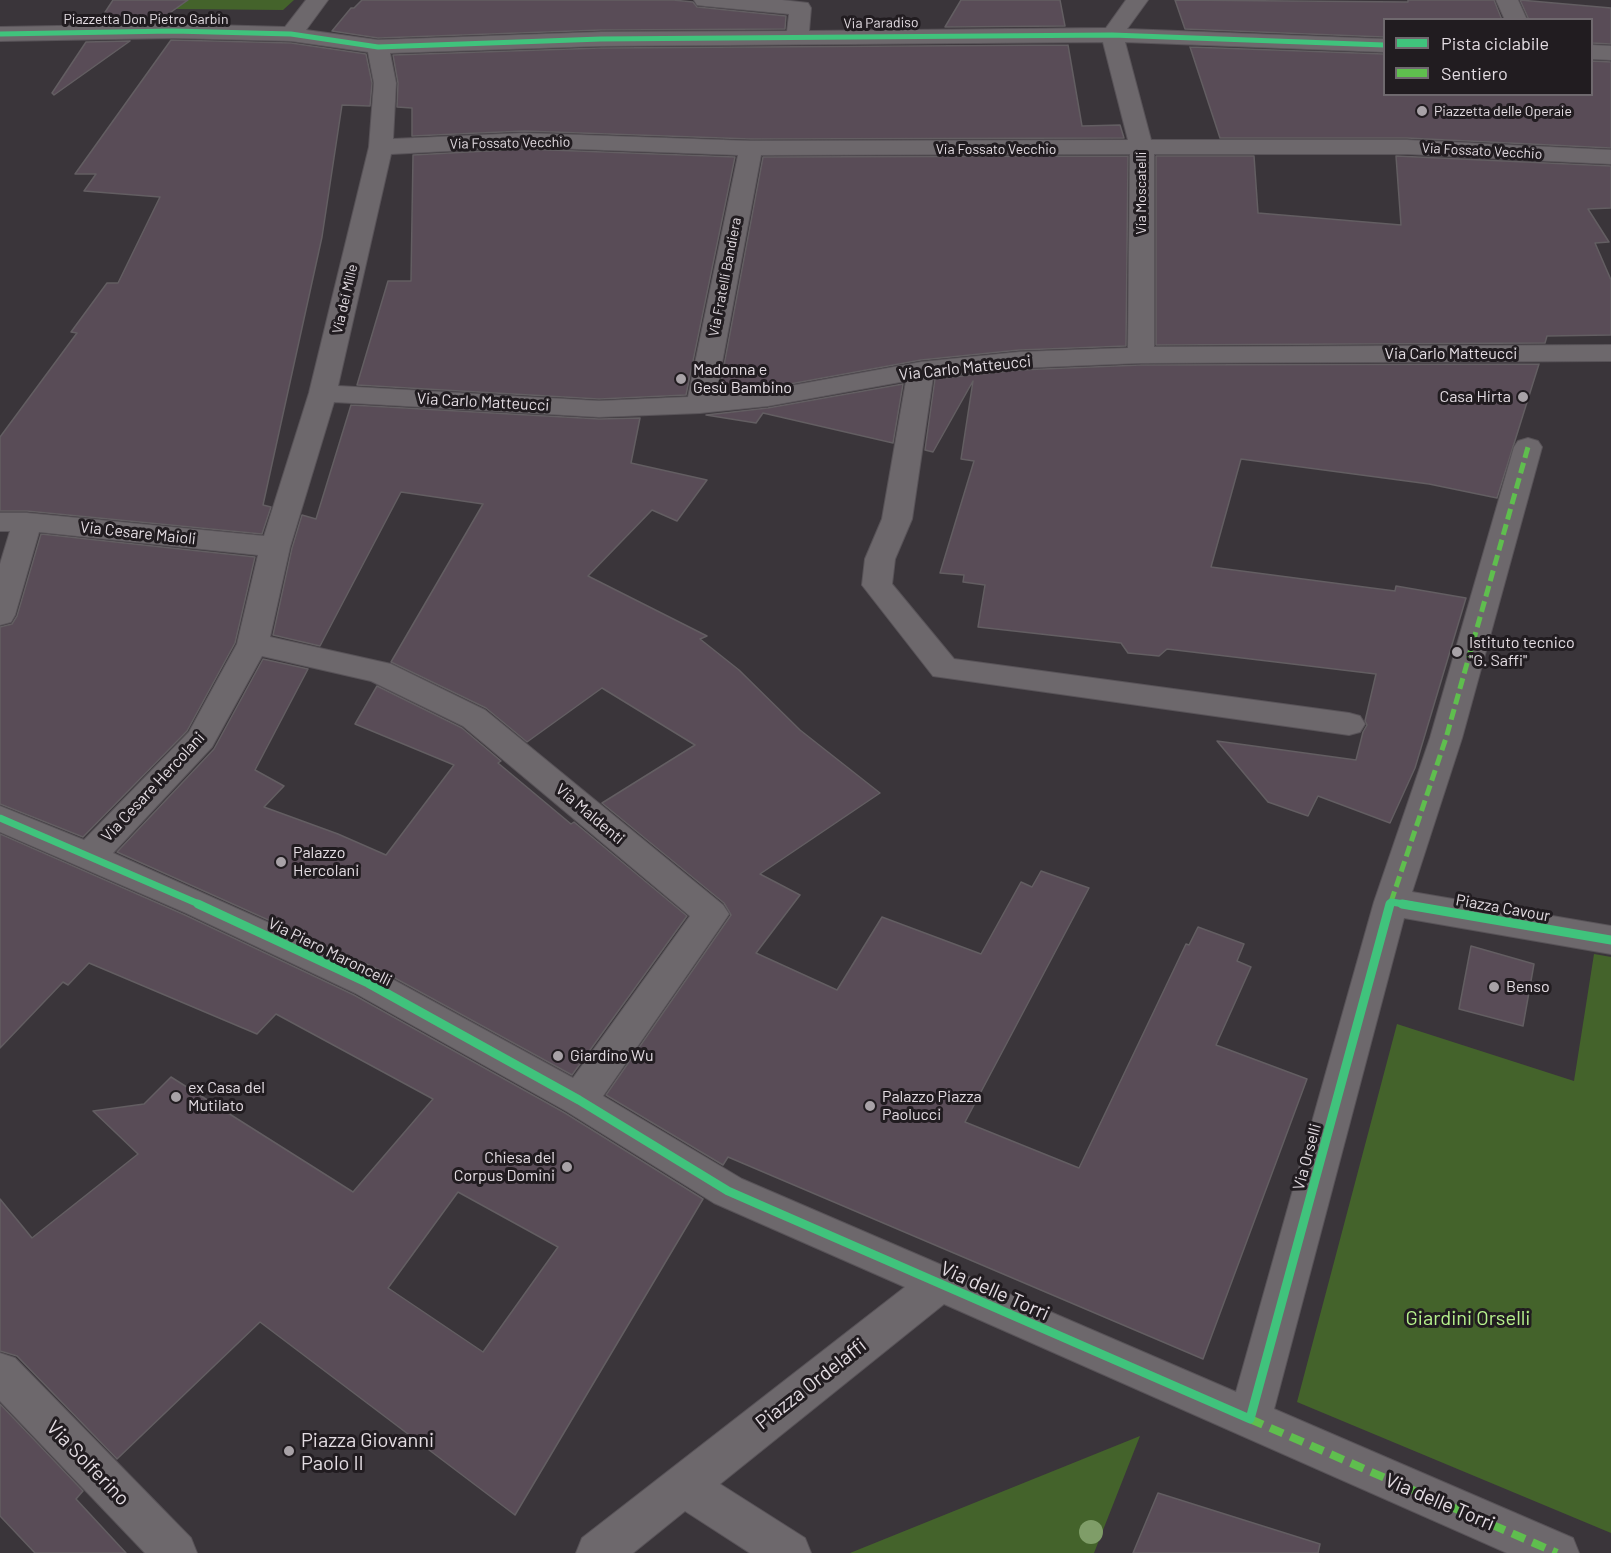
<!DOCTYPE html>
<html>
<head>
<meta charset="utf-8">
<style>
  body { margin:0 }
  #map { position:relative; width:1611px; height:1553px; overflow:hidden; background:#3a353a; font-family:Barlow,sans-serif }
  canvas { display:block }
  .legend { position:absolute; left:1383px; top:18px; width:210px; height:78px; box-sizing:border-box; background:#211c20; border:2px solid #6f696e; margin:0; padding:8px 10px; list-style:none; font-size:18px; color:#e3dce2 }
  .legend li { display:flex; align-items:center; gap:12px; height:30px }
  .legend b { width:30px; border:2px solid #6f696e }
</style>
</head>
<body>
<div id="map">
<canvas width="1611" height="1553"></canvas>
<ul class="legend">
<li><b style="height:8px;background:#40c37c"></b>Pista ciclabile</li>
<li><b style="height:8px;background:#5fbe4e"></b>Sentiero</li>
</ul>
</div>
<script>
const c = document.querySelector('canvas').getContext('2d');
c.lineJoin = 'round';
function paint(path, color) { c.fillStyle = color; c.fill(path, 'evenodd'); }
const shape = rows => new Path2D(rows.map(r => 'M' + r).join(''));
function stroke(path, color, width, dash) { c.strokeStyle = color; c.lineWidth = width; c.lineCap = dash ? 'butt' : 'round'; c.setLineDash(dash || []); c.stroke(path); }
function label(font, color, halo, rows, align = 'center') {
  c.font = font + ' Barlow,sans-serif'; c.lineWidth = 6; c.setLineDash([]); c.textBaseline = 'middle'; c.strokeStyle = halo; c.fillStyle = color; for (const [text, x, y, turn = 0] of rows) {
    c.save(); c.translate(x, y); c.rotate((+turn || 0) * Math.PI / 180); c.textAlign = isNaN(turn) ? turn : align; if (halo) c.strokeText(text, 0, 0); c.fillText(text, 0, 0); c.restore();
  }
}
paint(shape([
  [188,0,294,0,283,10,175,9],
  [1594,954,1611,957,1611,1533,1297,1402,1397,1024,1574,1081],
  [1140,1436,1094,1553,850,1553]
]), '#44632b');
const building = shape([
  [113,0,188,0,157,22,98,23,113,0],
  [362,0,673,0,693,2,697,7,786,16,785,29,601,30,378,38,332,31,351,8,354,8,362,0],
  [961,0,1060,0,1065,26,945,27,961,0],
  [1175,0,1408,2,1408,0,1494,0,1502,20,1384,20,1384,37,1185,29,1175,0],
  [1520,0,1611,8,1611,44,1592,43,1592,20,1529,20,1520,0],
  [171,40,291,43,366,54,372,83,370,106,342,105,322,237,263,505,271,507,262,534,27,511,0,511,0,437,77,333,71,332,107,283,118,283,160,197,84,191,96,174,75,174,171,40],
  [130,41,54,95,52,93,86,42,130,41],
  [1068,45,1082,126,1120,125,1124,138,751,139,524,131,412,136,412,108,397,107,398,83,393,55,601,48,1068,45],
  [1190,47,1384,54,1384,94,1592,94,1592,61,1611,62,1611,148,1407,138,1220,138,1190,47],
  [524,149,735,157,686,395,599,399,357,385,388,281,411,281,413,155,524,149],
  [1128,156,1126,346,1019,350,921,360,768,388,719,392,763,157,1128,156],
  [1156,156,1254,156,1258,213,1401,225,1396,156,1611,166,1611,208,1588,209,1609,242,1595,243,1611,280,1611,335,1547,336,1545,343,1156,345,1156,156],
  [1539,364,1497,498,1429,484,1241,459,1211,567,1395,591,1396,586,1466,598,1415,768,1390,823,1318,796,1308,816,1268,802,1217,741,1356,760,1363,732,1367,725,1365,721,1376,674,1167,649,1159,656,1128,653,1121,643,978,627,985,585,963,582,964,575,940,573,974,461,961,459,973,381,933,452,925,450,935,379,1019,370,1141,365,1539,364],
  [903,384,893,443,763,413,756,423,706,415,768,408,903,384],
  [351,405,599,419,640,418,631,463,707,480,677,521,652,510,588,576,707,636,700,639,739,670,800,730,880,793,760,874,800,895,756,953,837,990,882,917,981,954,1021,882,1032,887,1041,871,1089,888,965,1122,1079,1168,1186,944,1189,945,1198,927,1244,944,1237,961,1251,967,1216,1045,1307,1079,1203,1359,728,1157,723,1165,606,1095,731,915,724,903,602,803,695,745,602,688,527,742,486,708,391,662,483,504,401,492,320,646,273,635,292,548,302,515,316,519,351,405],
  [41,534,255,557,235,643,187,731,83,837,0,804,0,627,12,624,17,616,41,534],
  [263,659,308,669,255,770,284,786,264,807,338,834,386,855,454,765,355,724,377,686,462,728,501,761,498,763,571,824,574,822,687,916,572,1075,382,971,117,852,214,749,263,659],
  [0,834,185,915,354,995,565,1113,703,1199,515,1515,260,1322,117,1459,17,1356,0,1351,0,1199,32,1238,138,1154,93,1111,144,1104,171,1077,353,1192,433,1099,276,1014,257,1034,89,963,68,985,63,982,0,1048,0,834],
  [458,1192,558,1247,483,1352,388,1288,458,1192],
  [1471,946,1534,964,1523,1026,1459,1009,1471,946],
  [0,1404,83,1491,76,1499,126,1553,35,1553,0,1516,0,1404],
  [1158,1493,1320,1544,1318,1553,1133,1553,1158,1493]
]);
paint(building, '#594c57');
stroke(building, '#635e62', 1.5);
const minor = shape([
  [306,0,328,0,306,30,378,40,601,32,787,31,789,14,705,6,697,5,694,0,782,0,808,3,811,8,809,31,1106,28,1126,0,1148,0,1127,29,1384,39,1384,52,1125,42,1151,140,1407,140,1611,150,1611,164,1407,154,1154,154,1154,347,1611,345,1611,361,1141,363,1019,368,933,377,912,519,895,559,892,584,954,659,1349,713,1360,716,1365,724,1360,732,1349,735,933,676,862,585,865,559,882,519,906,381,768,406,700,413,599,417,334,402,290,547,270,637,391,664,485,710,723,905,729,914,723,923,603,1096,742,1179,1236,1392,1374,902,1430,738,1514,447,1518,441,1528,438,1538,441,1542,447,1462,738,1412,892,1611,926,1611,954,1404,918,1274,1409,1573,1538,1579,1553,1507,1553,944,1304,720,1484,805,1538,811,1553,750,1553,685,1511,633,1553,576,1553,582,1538,905,1287,714,1203,566,1111,355,993,186,913,0,832,0,806,84,840,189,732,237,644,258,555,39,532,15,615,11,622,0,625,0,564,10,531,0,531,0,513,27,513,264,536,309,393,369,147,374,83,368,52,291,41,173,38,0,41,0,27,173,24,285,27,306,0],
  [1103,42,1128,140,751,141,524,133,393,139,396,83,390,53,601,46,1103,42],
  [524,147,738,155,688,397,599,401,338,386,391,154,524,147],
  [1130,154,1128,348,1019,352,921,362,768,390,716,395,761,155,1130,154],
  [262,656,371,681,463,726,690,916,573,1078,381,973,113,853,212,747,262,656],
  [1496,0,1518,0,1527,20,1505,20,1496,0],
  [1592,45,1611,46,1611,60,1592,59,1592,45],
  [0,1353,15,1358,191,1538,197,1553,145,1553,0,1401,0,1353]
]);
stroke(minor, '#585358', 2);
paint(minor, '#6d686c');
stroke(shape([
  [1391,902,1446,738,1528,447]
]), '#5fbe4e', 5, [11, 5]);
stroke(shape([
  [1250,1419,1557,1553]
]), '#5fbe4e', 8, [14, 8]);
stroke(shape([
  [0,34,173,31,291,34,378,47,601,39,1112,35,1384,45]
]), '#40c37c', 5);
stroke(shape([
  [0,818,201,905],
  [1390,905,1391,902,1411,905]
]), '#40c37c', 7);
stroke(shape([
  [198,904,368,983,579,1100,728,1191,1250,1419,1390,904],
  [1402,904,1611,940]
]), '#40c37c', 9);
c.fillStyle = '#7f9d68';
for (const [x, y] of [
  [1091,1532]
]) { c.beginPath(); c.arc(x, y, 12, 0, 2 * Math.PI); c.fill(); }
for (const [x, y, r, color] of [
  [1422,111,6,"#a8a2a7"],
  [681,379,6,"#a8a2a7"],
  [1523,397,6,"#a8a2a7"],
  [1457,652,6,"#a8a2a7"],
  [281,862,6,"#a8a2a7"],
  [1494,987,6,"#a8a2a7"],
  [558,1056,6,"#a8a2a7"],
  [176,1097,6,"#a8a2a7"],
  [870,1106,6,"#a8a2a7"],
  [567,1167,6,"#a8a2a7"],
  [289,1451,6,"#a8a2a7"]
]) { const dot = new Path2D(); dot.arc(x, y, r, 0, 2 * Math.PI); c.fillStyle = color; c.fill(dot); stroke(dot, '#211c20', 2); }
label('14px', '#e3dce2', '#211c20', [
  ["Piazzetta Don Pietro Garbin",146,19],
  ["Via Paradiso",881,23,-1],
  ["Via Fossato Vecchio",510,143,-1],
  ["Via Fossato Vecchio",996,149],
  ["Via Fossato Vecchio",1482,151,3],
  ["Via Moscatelli",1141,193,-90],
  ["Via Fratelli Bandiera",725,277,-79],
  ["Via dei Mille",345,299,-77]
]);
label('14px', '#e3dce2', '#211c20', [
  ["Piazzetta delle Operaie",1434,111]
], 'left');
label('16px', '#e3dce2', '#211c20', [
  ["Via Carlo Matteucci",1451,354],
  ["Via Carlo Matteucci",965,368,-6],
  ["Via Carlo Matteucci",483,402,3],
  ["Via Cesare Maioli",138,533,6],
  ["Via Cesare Hercolani",153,787,-47],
  ["Via Maldenti",590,814,40],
  ["Piazza Cavour",1503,908,10],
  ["Via Piero Maroncelli",330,952,26],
  ["Via Orselli",1307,1157,-75]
]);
label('16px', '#e3dce2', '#211c20', [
  ["Madonna e",693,370],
  ["Gesù Bambino",693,388],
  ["Casa Hirta",1511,397,"right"],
  ["Istituto tecnico",1469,643],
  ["\"G. Saffi\"",1469,661],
  ["Palazzo",293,853],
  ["Hercolani",293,871],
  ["Benso",1506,987],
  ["Giardino Wu",570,1056],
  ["ex Casa del",188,1088],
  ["Mutilato",188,1106],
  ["Palazzo Piazza",882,1097],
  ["Paolucci",882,1115],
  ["Chiesa del",555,1158,"right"],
  ["Corpus Domini",555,1176,"right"]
], 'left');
label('20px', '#e3dce2', '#211c20', [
  ["Via delle Torri",995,1291,24],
  ["Piazza Ordelaffi",811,1384,-38],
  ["Via Solferino",88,1463,46],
  ["Via delle Torri",1440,1502,23]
]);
label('20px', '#b7f28d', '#211c20', [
  ["Giardini Orselli",1468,1318]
]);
label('20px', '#e3dce2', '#211c20', [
  ["Piazza Giovanni",301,1440],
  ["Paolo II",301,1463]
], 'left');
</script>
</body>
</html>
